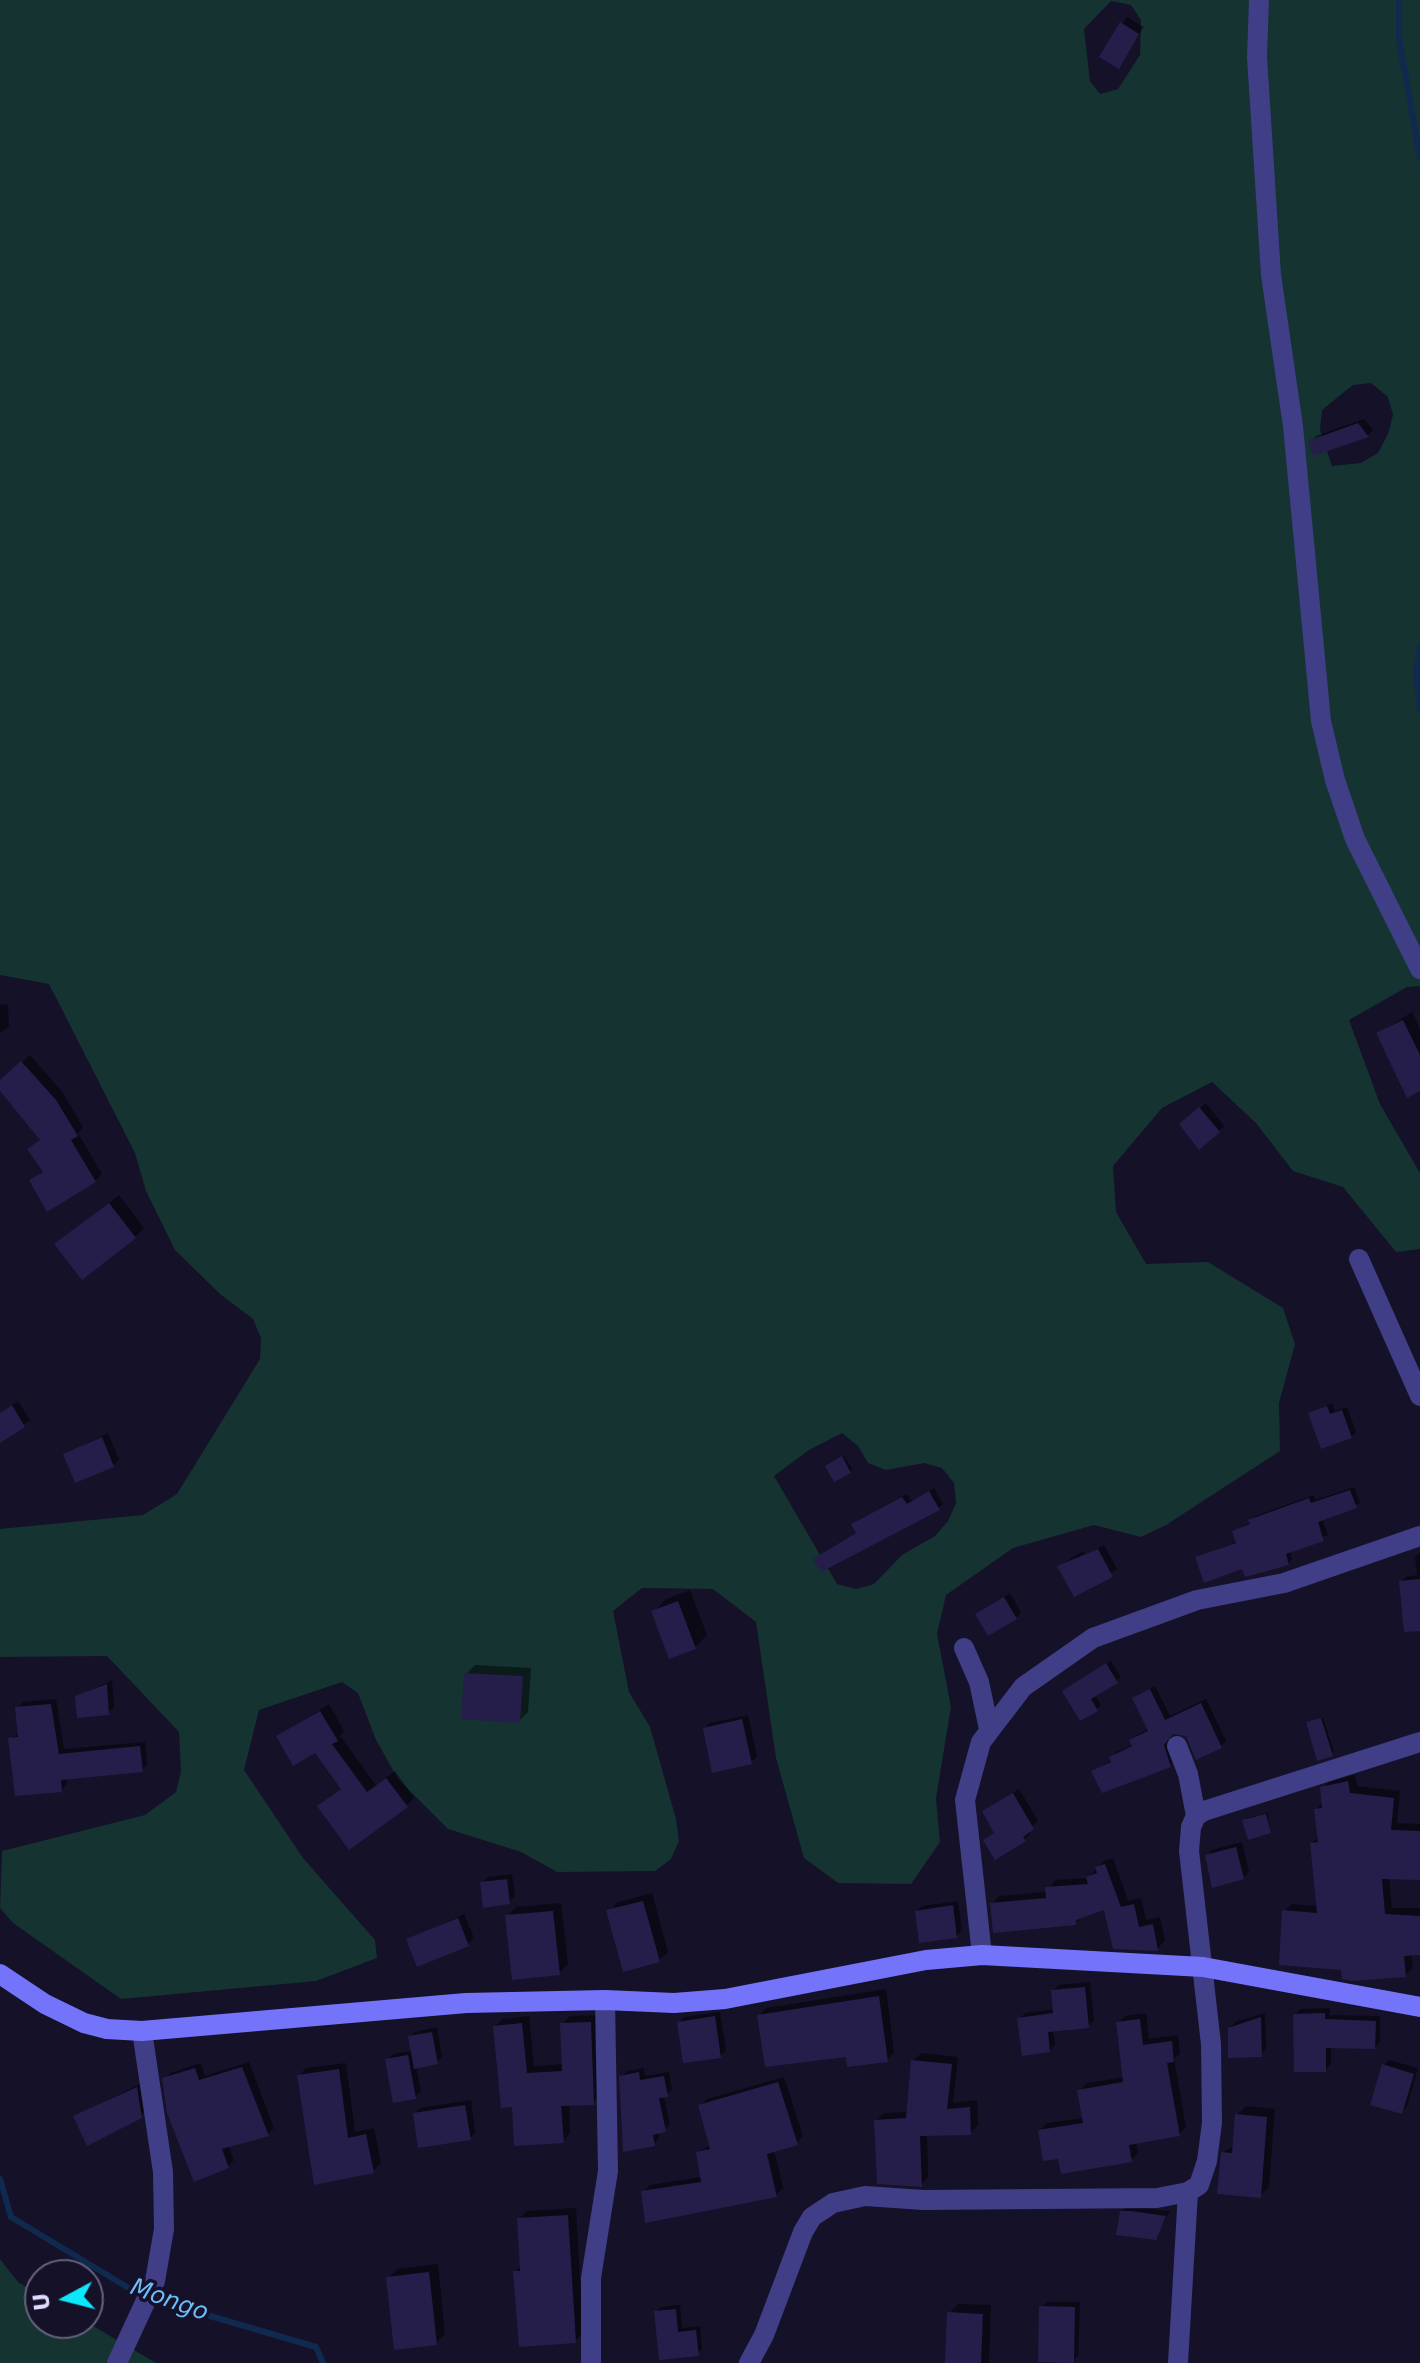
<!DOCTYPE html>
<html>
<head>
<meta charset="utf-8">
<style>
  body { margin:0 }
  #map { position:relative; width:1420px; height:2363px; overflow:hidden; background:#151129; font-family:"DejaVu Sans",sans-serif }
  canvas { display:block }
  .north { position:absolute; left:24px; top:2259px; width:80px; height:80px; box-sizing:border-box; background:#151129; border:2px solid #65627e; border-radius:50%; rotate:263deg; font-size:22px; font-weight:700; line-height:32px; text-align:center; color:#dedbfe }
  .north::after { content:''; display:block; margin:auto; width:28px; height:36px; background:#0ce7f9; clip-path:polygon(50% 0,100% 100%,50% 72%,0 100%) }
</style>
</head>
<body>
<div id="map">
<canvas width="1420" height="2363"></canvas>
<div class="north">U</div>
</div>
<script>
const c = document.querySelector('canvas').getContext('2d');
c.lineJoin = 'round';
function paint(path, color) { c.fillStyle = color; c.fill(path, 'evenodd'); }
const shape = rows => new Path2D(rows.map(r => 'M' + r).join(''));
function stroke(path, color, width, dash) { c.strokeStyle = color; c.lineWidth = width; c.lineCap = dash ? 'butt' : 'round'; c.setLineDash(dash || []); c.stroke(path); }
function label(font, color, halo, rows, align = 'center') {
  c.font = font + ' "DejaVu Sans",sans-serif'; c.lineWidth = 7; c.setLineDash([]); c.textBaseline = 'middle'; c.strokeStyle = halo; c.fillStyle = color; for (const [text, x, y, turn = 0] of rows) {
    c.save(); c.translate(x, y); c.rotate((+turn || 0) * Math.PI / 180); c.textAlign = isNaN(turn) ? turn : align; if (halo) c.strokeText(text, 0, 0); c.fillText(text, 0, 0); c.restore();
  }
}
paint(shape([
  [0,0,1420,0,1420,986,1407,987,1349,1020,1380,1104,1420,1173,1420,1249,1396,1252,1343,1187,1293,1171,1256,1123,1212,1082,1162,1108,1113,1166,1116,1212,1146,1264,1208,1262,1283,1308,1295,1344,1279,1403,1280,1451,1166,1525,1141,1537,1094,1525,1013,1548,946,1595,937,1634,951,1707,936,1798,940,1842,911,1884,838,1883,804,1858,776,1758,756,1622,713,1589,642,1588,613,1611,629,1692,650,1727,676,1819,679,1841,671,1859,655,1871,557,1872,521,1852,448,1829,398,1779,376,1740,358,1693,342,1682,259,1710,244,1770,303,1858,375,1940,377,1958,316,1981,121,1999,13,1923,0,1908,2,1851,145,1815,176,1792,181,1772,179,1732,107,1656,0,1657,0,1529,143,1515,177,1494,260,1359,261,1338,253,1319,220,1294,175,1250,146,1191,135,1153,49,984,0,975],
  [1111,1,1131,5,1141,20,1140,55,1118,89,1100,94,1090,81,1084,29],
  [1371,383,1388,397,1393,415,1388,434,1378,453,1361,463,1332,466,1320,430,1322,410,1353,385],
  [842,1433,858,1446,868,1463,886,1470,924,1463,942,1468,954,1483,956,1503,948,1521,935,1536,902,1555,874,1584,856,1589,837,1584,774,1476,809,1450],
  [0,2259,18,2282,40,2295,40,2323,88,2323,156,2363,0,2363]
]), '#143331');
paint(shape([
  [1127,17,1144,27,1118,66,1102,56],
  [1364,419,1373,430,1368,435,1314,453,1311,442,1316,436],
  [8,1004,9,1027,0,1033,0,1005],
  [1412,1012,1420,1029,1420,1089,1378,1034],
  [30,1055,63,1093,83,1127,78,1133,102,1174,95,1181,31,1181,44,1170,29,1149,41,1139,0,1088,0,1083],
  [1206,1103,1224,1126,1219,1131,1187,1119],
  [119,1195,144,1228,135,1237,66,1236],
  [18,1401,30,1420,0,1440,0,1413],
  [1332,1403,1335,1411,1347,1407,1356,1432,1351,1437,1310,1414],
  [108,1433,119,1460,113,1465,65,1454],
  [844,1456,852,1469,850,1472,830,1464],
  [1354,1487,1360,1503,1322,1518,1328,1535,1290,1551,1292,1559,1288,1564,1244,1567,1198,1557,1238,1541,1234,1531,1251,1522,1255,1516,1314,1495,1315,1500],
  [934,1488,943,1504,938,1508,820,1555,858,1532,853,1524,858,1520,907,1494,912,1501],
  [1104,1545,1117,1569,1075,1594,1059,1566,1083,1551,1086,1555],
  [1420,1553,1420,1629,1401,1582,1406,1577,1417,1575,1415,1557],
  [690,1590,707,1635,695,1647,654,1612,666,1599],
  [1010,1593,1021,1612,1016,1618,978,1615],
  [1111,1661,1121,1677,1095,1695,1101,1705,1097,1709,1064,1691],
  [475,1665,531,1668,528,1712,519,1721,466,1674],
  [112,1680,114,1707,108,1713,77,1697],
  [1155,1686,1170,1716,1206,1699,1226,1741,1221,1746,1173,1732,1168,1738,1175,1760,1170,1765,1094,1771,1112,1760,1116,1752,1134,1744,1132,1740,1137,1735,1149,1729,1134,1698],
  [56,1699,64,1749,145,1742,147,1764,142,1770,66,1777,67,1784,61,1790,10,1739,19,1733,17,1708,23,1702],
  [329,1704,344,1731,340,1736,376,1785,395,1771,414,1798,406,1806,327,1799,342,1788,316,1751,279,1736],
  [748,1715,757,1757,751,1762,705,1728,710,1723],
  [1323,1717,1334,1752,1332,1754,1308,1723],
  [1355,1775,1357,1786,1400,1791,1397,1823,1420,1824,1420,1878,1389,1877,1392,1908,1420,1908,1420,1953,1411,1953,1413,1968,1405,1975,1343,1968,1284,1911,1292,1904,1318,1906,1312,1843,1320,1836,1316,1810,1324,1801,1322,1788,1330,1781],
  [1019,1789,1038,1821,1028,1830,1030,1834,1024,1840,985,1841,996,1832,984,1812],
  [1268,1813,1270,1832,1245,1821,1247,1818],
  [1242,1842,1249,1872,1243,1878,1207,1855,1212,1850],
  [1113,1858,1128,1901,1141,1898,1146,1920,1160,1917,1165,1941,1157,1949,1106,1907,1083,1915,1075,1923,992,1904,999,1896,1047,1892,1055,1880,1088,1878,1105,1860],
  [512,1874,515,1896,509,1902,482,1883,488,1877],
  [652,1893,668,1952,658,1961,609,1911,618,1902],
  [958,1901,962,1930,956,1936,917,1911,922,1906],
  [561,1903,568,1964,559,1973,507,1916,516,1907],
  [464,1914,474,1938,468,1944,408,1940],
  [1090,1982,1094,2021,1088,2026,1053,2030,1055,2045,1050,2050,1019,2019,1025,2013,1055,2009,1053,1991,1058,1985],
  [886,1989,894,2052,887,2060,847,2055,759,2016,766,2008],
  [1330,2008,1330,2015,1380,2016,1380,2042,1374,2047,1331,2046,1331,2064,1326,2070,1295,2015,1300,2009],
  [720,2012,726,2050,720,2056,679,2022,684,2017],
  [1146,2013,1149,2039,1178,2035,1180,2053,1174,2059,1186,2127,1179,2134,1136,2142,1138,2153,1131,2160,1060,2156,1040,2130,1047,2123,1084,2118,1080,2090,1087,2083,1125,2077,1118,2023,1125,2016],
  [1265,2013,1266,2049,1261,2055,1230,2028,1235,2022],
  [599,2015,601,2095,593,2103,569,2104,570,2133,563,2141,514,2105,495,2026,503,2019,529,2016,534,2066,564,2064,562,2024,570,2016],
  [437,2027,442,2057,437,2062,416,2066,421,2091,415,2097,387,2060,393,2054,412,2051,410,2037,415,2032],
  [921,2053,958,2057,953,2103,977,2100,978,2125,970,2133,927,2134,928,2177,921,2185,876,2120,884,2113,908,2112,913,2061],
  [1389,2060,1418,2068,1407,2106,1402,2112,1384,2065],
  [249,2062,274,2128,268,2134,228,2145,234,2160,228,2166,164,2079,171,2073,201,2063,205,2076],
  [346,2063,355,2132,374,2128,381,2163,373,2171,299,2076,306,2068],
  [644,2068,645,2076,669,2072,672,2090,664,2096,670,2125,658,2132,659,2138,654,2144,621,2077,627,2071],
  [784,2077,803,2136,797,2143,774,2150,783,2188,776,2195,643,2192,650,2185,702,2177,698,2152,711,2145,700,2106,707,2099],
  [142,2083,146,2110,141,2116,76,2116],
  [471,2100,475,2133,470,2138,415,2114,420,2108],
  [1246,2106,1275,2109,1269,2187,1260,2196,1223,2153,1235,2144,1237,2115],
  [1127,2207,1170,2211,1155,2238,1121,2212],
  [576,2208,583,2333,575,2341,515,2272,521,2266,519,2219,527,2211],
  [438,2264,445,2334,436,2343,388,2278,397,2269],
  [1047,2302,1080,2302,1078,2356,1073,2361,1041,2307],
  [958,2304,991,2305,989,2363,947,2363,949,2313],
  [680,2305,682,2328,700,2326,702,2349,698,2354,656,2312,661,2307]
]), '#0007');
stroke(shape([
  [1399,0,1399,39,1420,158],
  [1420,646,1416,671,1420,710],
  [0,2179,11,2217,142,2296,316,2347,323,2363]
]), '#10294e', 6);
paint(shape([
  [1120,22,1139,34,1119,69,1099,57],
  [1358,423,1369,437,1313,456,1308,441],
  [1403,1020,1420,1055,1420,1091,1407,1098,1376,1033],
  [21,1061,56,1100,78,1136,71,1140,96,1182,47,1212,29,1180,43,1172,27,1149,40,1140,0,1091,0,1080],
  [1199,1107,1220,1132,1199,1150,1179,1124],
  [109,1203,136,1238,82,1280,54,1244],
  [12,1405,25,1427,0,1443,0,1413],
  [1327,1406,1330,1414,1342,1410,1352,1438,1321,1449,1308,1413],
  [102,1437,114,1467,75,1483,63,1454],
  [842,1456,851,1473,834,1482,825,1466],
  [1350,1490,1357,1508,1318,1522,1324,1541,1286,1554,1289,1565,1245,1577,1242,1569,1204,1583,1195,1557,1236,1543,1232,1531,1250,1524,1248,1520,1309,1498,1311,1503],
  [929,1491,940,1510,821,1572,813,1559,856,1533,851,1524,902,1497,907,1504],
  [1098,1549,1113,1577,1074,1597,1057,1566],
  [1420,1579,1420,1631,1404,1632,1399,1581],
  [1004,1597,1017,1619,988,1636,975,1614],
  [678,1601,696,1649,669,1659,651,1611],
  [1106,1663,1118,1683,1091,1699,1098,1711,1080,1721,1062,1691],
  [464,1673,523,1676,520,1723,461,1719],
  [107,1684,109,1715,77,1718,75,1696],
  [1150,1689,1165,1720,1201,1703,1222,1748,1196,1760,1186,1736,1173,1734,1164,1745,1171,1767,1102,1793,1091,1771,1111,1762,1109,1757,1132,1746,1129,1740,1148,1731,1132,1698],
  [51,1704,59,1754,140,1746,143,1772,61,1780,62,1792,15,1796,8,1738,18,1737,15,1707],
  [320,1711,338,1741,332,1744,367,1792,386,1778,408,1807,349,1850,317,1806,341,1789,315,1753,293,1766,276,1736],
  [1321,1718,1333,1756,1317,1761,1306,1722],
  [742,1719,752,1764,712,1773,703,1728],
  [1348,1781,1350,1793,1394,1798,1391,1830,1420,1831,1420,1880,1382,1879,1385,1914,1420,1916,1420,1955,1404,1956,1406,1977,1352,1981,1342,1979,1341,1970,1279,1965,1282,1910,1317,1913,1310,1843,1318,1842,1314,1809,1322,1808,1320,1787],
  [1013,1793,1034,1829,1023,1837,1026,1841,995,1860,983,1840,994,1833,982,1811],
  [1266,1814,1271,1833,1248,1840,1242,1820],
  [1236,1847,1244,1879,1212,1888,1205,1855],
  [1105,1864,1121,1907,1134,1904,1139,1927,1153,1924,1158,1951,1113,1949,1104,1910,1076,1920,1076,1925,993,1933,990,1903,1046,1898,1045,1887,1088,1884,1086,1877,1097,1873,1095,1867],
  [507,1879,510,1904,483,1908,480,1882],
  [643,1901,660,1962,623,1972,606,1910],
  [953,1905,957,1938,919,1943,915,1911],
  [553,1911,560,1975,512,1980,505,1915],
  [458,1918,469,1946,417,1967,406,1939],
  [1085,1987,1089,2028,1048,2032,1050,2052,1022,2056,1017,2018,1053,2013,1051,1990],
  [879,1996,888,2062,847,2067,846,2057,765,2067,757,2015],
  [1325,2013,1325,2019,1376,2021,1375,2049,1326,2048,1326,2072,1294,2072,1293,2014],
  [715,2016,721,2058,683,2063,677,2022],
  [1261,2017,1262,2057,1228,2058,1228,2028],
  [1140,2019,1143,2045,1172,2041,1174,2062,1167,2063,1180,2136,1129,2145,1132,2162,1061,2174,1058,2159,1043,2161,1038,2130,1083,2123,1077,2090,1123,2082,1116,2022],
  [591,2022,594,2105,561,2106,564,2143,514,2146,512,2107,501,2108,493,2026,522,2023,527,2073,562,2071,560,2023],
  [432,2032,438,2064,414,2069,408,2036],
  [408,2055,416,2099,393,2103,385,2059],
  [911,2060,952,2064,947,2109,970,2107,971,2135,920,2136,922,2187,877,2184,874,2120,906,2118],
  [1382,2064,1414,2074,1402,2114,1370,2105],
  [242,2067,269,2136,222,2149,229,2168,194,2182,167,2113,162,2078,195,2068,199,2080],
  [339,2069,348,2138,366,2134,374,2173,314,2185,297,2075],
  [639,2072,640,2080,664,2076,668,2097,659,2098,666,2132,653,2135,655,2146,623,2152,619,2076],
  [778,2082,798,2145,767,2154,777,2197,645,2223,641,2191,701,2182,696,2152,710,2149,698,2105],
  [137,2087,142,2118,87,2146,73,2116],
  [465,2105,471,2140,418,2148,413,2113],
  [1235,2114,1267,2117,1261,2198,1217,2194,1221,2152,1232,2153],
  [1120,2211,1131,2211,1166,2216,1156,2240,1116,2235],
  [568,2215,576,2343,519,2347,513,2271,520,2271,517,2218],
  [429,2272,437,2345,394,2350,386,2277],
  [1039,2306,1075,2307,1074,2363,1038,2362],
  [676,2309,678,2332,696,2330,699,2356,659,2360,654,2311],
  [947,2312,983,2314,981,2363,945,2363]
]), '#261e4a');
stroke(shape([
  [1259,0,1257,57,1271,275,1293,426,1321,721,1335,780,1355,839,1420,969],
  [1359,1259,1420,1396],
  [964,1648,979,1682,989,1729],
  [1177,1746,1188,1774,1196,1816],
  [982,1955,965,1800,981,1742,1023,1687,1093,1638,1197,1600,1284,1583,1420,1536],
  [117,2363,155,2281,164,2229,163,2172,142,2031],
  [591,2363,591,2278,608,2171,605,2000],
  [749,2363,764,2335,803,2232,812,2217,833,2203,865,2196,924,2200,1157,2198,1188,2192],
  [1178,2363,1188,2192,1199,2185,1207,2161,1212,2123,1211,2044,1189,1851,1191,1827,1196,1816,1204,1811,1420,1742]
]), '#3f3e87', 20);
stroke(shape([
  [0,1974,45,2004,84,2023,107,2029,142,2031,466,2003,605,2000,674,2003,725,1999,926,1960,982,1955,1203,1967,1420,2007]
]), '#7474fb', 20);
label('italic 24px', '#6cbcfb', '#151129', [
  ["Mongo",169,2301,20]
]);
</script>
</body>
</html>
